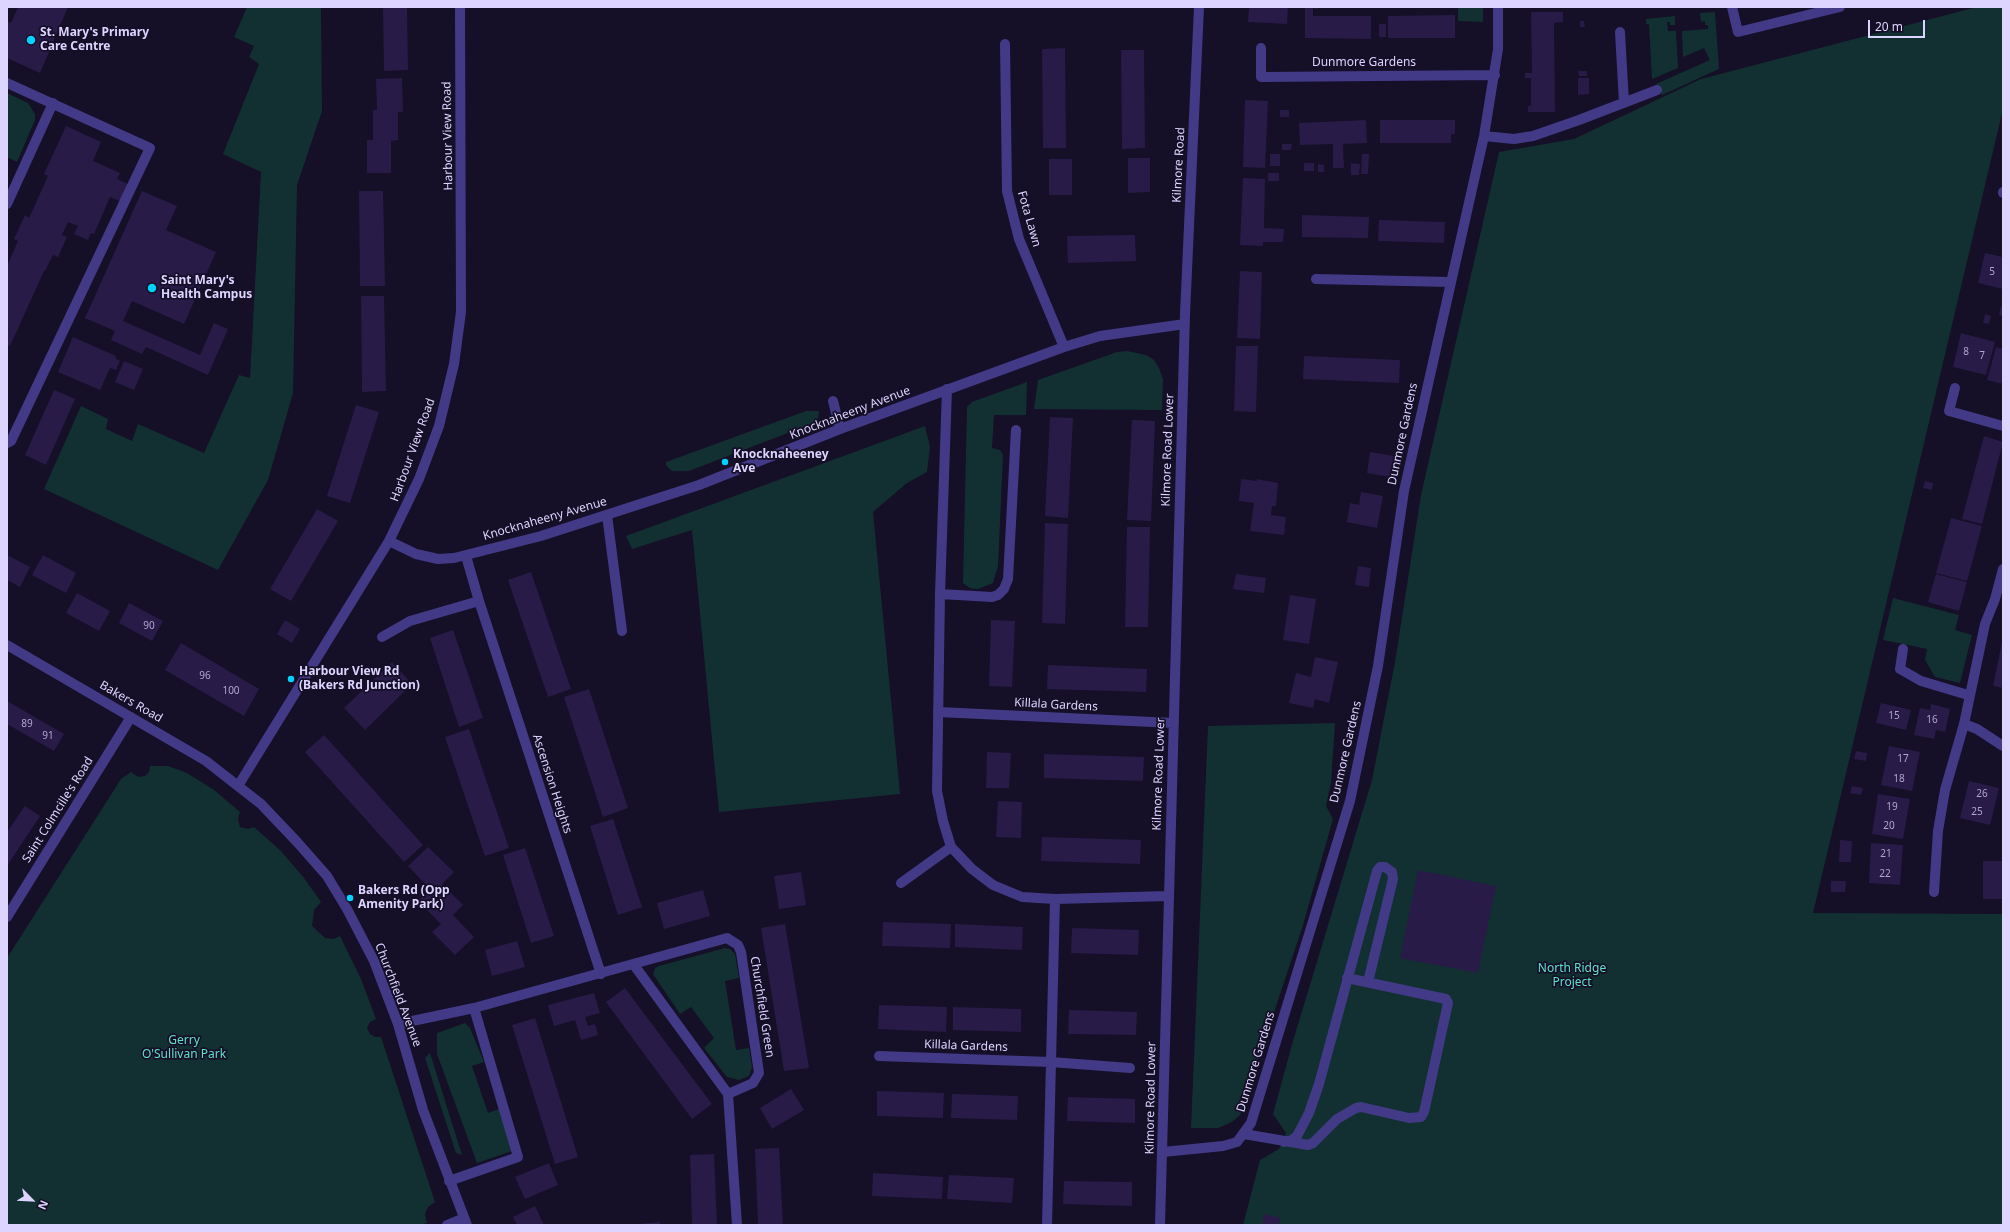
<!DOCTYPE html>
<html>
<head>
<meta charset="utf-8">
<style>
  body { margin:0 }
  #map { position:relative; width:2010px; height:1232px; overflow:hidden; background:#150f27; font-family:"Noto Sans",sans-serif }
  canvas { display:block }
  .frame { position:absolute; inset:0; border:8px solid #ddd5ff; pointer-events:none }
  .north { position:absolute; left:12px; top:1180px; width:40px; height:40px; -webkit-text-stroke:3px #150f27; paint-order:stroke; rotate:114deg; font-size:11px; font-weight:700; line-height:16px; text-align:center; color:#ddd5ff }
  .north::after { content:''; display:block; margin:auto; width:14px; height:18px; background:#ddd5ff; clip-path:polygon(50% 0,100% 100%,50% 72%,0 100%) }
  .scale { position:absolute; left:1868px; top:20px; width:57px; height:18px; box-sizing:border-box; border:2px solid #ddd5ff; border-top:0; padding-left:5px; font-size:12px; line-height:14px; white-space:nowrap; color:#ddd5ff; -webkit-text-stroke:3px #150f27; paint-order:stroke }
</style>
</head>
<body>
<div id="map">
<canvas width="2010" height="1232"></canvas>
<div class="frame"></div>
<div class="north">N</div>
<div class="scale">20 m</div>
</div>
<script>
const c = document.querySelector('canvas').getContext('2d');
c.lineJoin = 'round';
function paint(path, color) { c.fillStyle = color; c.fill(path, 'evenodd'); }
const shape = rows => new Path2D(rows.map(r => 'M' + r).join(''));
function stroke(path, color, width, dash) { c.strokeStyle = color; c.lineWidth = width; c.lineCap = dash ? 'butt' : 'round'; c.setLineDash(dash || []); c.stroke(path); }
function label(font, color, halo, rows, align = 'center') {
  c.font = font + ' "Noto Sans",sans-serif'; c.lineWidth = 3.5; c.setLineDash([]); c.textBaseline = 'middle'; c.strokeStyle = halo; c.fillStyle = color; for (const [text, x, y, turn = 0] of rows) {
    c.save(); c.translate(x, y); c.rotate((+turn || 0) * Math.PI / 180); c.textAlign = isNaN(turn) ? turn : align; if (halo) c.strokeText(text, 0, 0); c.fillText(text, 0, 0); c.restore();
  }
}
paint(shape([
  [247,7,321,7,322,111,297,185,293,393,268,480,218,570,44,489,81,406,108,419,106,429,132,441,138,424,204,453,239,375,250,378,261,172,223,154,259,64,249,57,254,46,234,37],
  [1458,7,1483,7,1483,22,1458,21],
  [1977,7,2003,7,2003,109,1813,913,2003,914,2003,1225,1243,1225,1260,1160,1279,1149,1286,1133,1273,1114,1293,1041,1372,780,1395,662,1421,495,1499,152,1574,139,1701,79],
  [1715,12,1719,69,1662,95,1656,84,1710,60,1704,48,1683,57,1682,31,1708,29,1708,25,1705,25,1705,21,1701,22,1700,13],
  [1675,16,1675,25,1670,25,1670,22,1667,22,1668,31,1676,31,1678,68,1652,79,1649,24,1646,24,1646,19],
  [7,93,28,103,35,114,35,120,17,162,7,157],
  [1127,351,1146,355,1154,360,1159,368,1163,379,1162,410,1034,409,1038,380,1117,352],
  [1027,382,1026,415,994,415,992,448,1000,450,1003,455,998,566,993,583,978,589,970,588,963,583,967,407,972,402],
  [806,411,819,411,818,419,811,424,689,471,672,471,666,465,666,462],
  [925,426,930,447,927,472,907,483,873,512,900,794,719,812,692,530,632,549,626,536],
  [1893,598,1959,615,1955,630,1972,635,1960,683,1935,677,1925,660,1927,649,1883,640],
  [1335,723,1331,783,1326,806,1333,819,1303,925,1240,1115,1232,1122,1218,1128,1191,1128,1208,726],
  [150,766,168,766,187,773,214,790,240,812,238,819,240,827,248,829,254,827,281,851,304,878,321,902,314,910,312,926,325,938,334,939,340,936,361,979,376,1019,370,1022,367,1028,370,1034,375,1037,381,1037,435,1202,428,1207,425,1214,427,1223,420,1225,7,1225,7,958,121,779,131,772,138,777,145,776,149,772],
  [725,948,730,949,735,954,739,978,725,981,736,1050,749,1048,752,1067,749,1076,739,1080,727,1077,704,1048,714,1038,691,1007,680,1014,653,974,655,968,659,966],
  [465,1023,470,1028,484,1062,472,1066,488,1113,499,1109,512,1151,477,1163,437,1054,437,1033],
  [430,1053,462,1155,456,1153,425,1058]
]), '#123031');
paint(shape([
  [18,7,68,7,40,73,7,58,7,21,11,23],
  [383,7,407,7,408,70,384,71],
  [1249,7,1288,7,1287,24,1248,22],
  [1305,7,1318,7,1318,9,1313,8,1313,16,1371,16,1371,39,1305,38],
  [1531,12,1563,12,1563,22,1554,23,1555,112,1528,112,1528,106,1531,106,1531,78,1525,78,1525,73,1532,73],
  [1455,15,1455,38,1388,38,1388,16],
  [1580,21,1584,21,1585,27,1580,27],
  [1379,24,1386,24,1386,37,1379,37],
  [1065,48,1066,148,1043,148,1042,49],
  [1121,50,1144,50,1145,148,1122,149],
  [1578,71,1587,71,1587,76,1579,76],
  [402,78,403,112,398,112,398,140,391,141,391,173,367,173,367,140,373,140,373,110,377,110,376,79],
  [1578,78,1589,78,1589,94,1578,95],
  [1245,100,1268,101,1265,168,1243,167],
  [1280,110,1289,110,1289,117,1280,117],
  [1366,120,1367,143,1343,144,1344,168,1333,168,1333,144,1300,145,1299,123],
  [1380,120,1455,120,1455,134,1451,134,1451,143,1380,143],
  [66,126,101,142,93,161,120,173,117,179,128,184,120,201,110,197,94,234,91,233,88,240,74,234,78,226,68,222,62,235,67,237,58,257,53,255,45,271,44,271,10,346,7,345,7,266,18,241,14,239,25,215,29,218,48,176,44,174],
  [1282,144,1292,144,1291,150,1282,150],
  [1270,154,1280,154,1280,166,1270,166],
  [1362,154,1369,154,1368,174,1361,174],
  [1128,158,1150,158,1150,192,1128,193],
  [1049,159,1072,159,1072,195,1049,195],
  [1304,163,1314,163,1314,171,1304,171],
  [1351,163,1360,164,1359,175,1351,175],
  [1318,164,1324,165,1324,172,1318,172],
  [1268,173,1279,173,1279,181,1268,181],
  [1243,178,1265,179,1264,228,1284,229,1283,242,1263,242,1263,246,1240,245],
  [142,191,177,206,166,230,216,252,184,324,132,301,123,321,200,355,214,323,228,329,208,375,146,347,142,354,111,340,115,331,85,318],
  [359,191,383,191,385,286,360,286],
  [1302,215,1369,217,1368,238,1302,237],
  [1379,220,1445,222,1444,243,1378,241],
  [1135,235,1136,261,1068,263,1067,236],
  [1985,253,2003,257,2003,289,1978,283],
  [1240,271,1262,272,1260,339,1237,338],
  [361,296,384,296,386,391,362,392],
  [2001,306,2003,307,2003,316,1999,315],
  [1985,314,1991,316,1989,324,1983,323],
  [1961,333,1995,342,1986,375,1953,367],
  [73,337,116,356,115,358,120,361,116,370,110,368,100,390,58,372],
  [1236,346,1258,346,1256,412,1234,411],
  [1996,347,2003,349,2003,384,1987,380],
  [1304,356,1400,360,1399,383,1303,379],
  [124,361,143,369,134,390,115,382],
  [54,390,75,399,46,465,25,455],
  [356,405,379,412,350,503,327,496],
  [1050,417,1073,418,1068,518,1045,516],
  [1132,420,1155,421,1151,521,1127,520],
  [1984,436,2003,442,1982,524,1962,519],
  [1370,452,1394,456,1390,477,1367,473],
  [1241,479,1257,481,1257,479,1278,483,1276,506,1272,506,1271,515,1286,517,1284,535,1250,531,1254,503,1239,501],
  [1925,481,1933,483,1932,490,1923,488],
  [1361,492,1383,496,1377,528,1347,522,1350,503,1359,505],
  [317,509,338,521,291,601,270,589],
  [1951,518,1982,526,1967,581,1936,573],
  [1045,523,1068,524,1065,624,1042,623],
  [1127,527,1150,527,1148,627,1125,627],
  [7,555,30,567,20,587,7,580],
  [43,555,76,573,66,593,32,575],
  [1358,566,1371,568,1369,587,1355,585],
  [531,572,571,689,548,697,508,580],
  [1236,574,1266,578,1264,593,1233,589],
  [1936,574,1967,582,1959,611,1928,602],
  [77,593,110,611,99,631,66,613],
  [1290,595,1316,599,1309,644,1283,640],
  [129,603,163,621,152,641,119,623],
  [285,620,300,629,292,643,277,634],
  [991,620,1015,621,1012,687,989,686],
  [453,630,483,718,459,727,430,638],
  [2002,642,2003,642,2003,688,1993,686],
  [181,643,259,689,244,716,165,670],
  [1315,657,1338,662,1329,703,1315,699,1313,708,1289,703,1296,673,1311,677],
  [392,662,412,684,365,730,344,708],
  [1048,665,1147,669,1146,692,1047,689],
  [589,689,628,808,603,817,564,697],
  [7,701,64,734,54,751,7,724],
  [1881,703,1911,710,1906,730,1876,723],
  [1931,704,1950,709,1945,732,1936,730,1934,739,1914,735,1920,708,1930,710],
  [469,729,509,848,485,856,445,737],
  [324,735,423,845,404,862,305,752],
  [1889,746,1920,752,1912,791,1881,785],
  [1856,751,1867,753,1866,761,1854,759],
  [987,752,1011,753,1009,788,986,788],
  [1044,754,1144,757,1143,781,1044,778],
  [1969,781,1999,788,1990,825,1960,818],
  [1852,786,1863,788,1861,795,1850,793],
  [1878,794,1910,799,1903,839,1872,834],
  [998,801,1022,802,1021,838,996,837],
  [25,806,40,816,7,866,7,832],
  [613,819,642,907,618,915,590,826],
  [1042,837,1141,840,1140,864,1041,861],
  [1840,840,1852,841,1851,862,1839,862],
  [1871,843,1903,845,1900,885,1869,883],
  [428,847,454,872,442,884,463,905,453,915,474,937,455,955,432,932,441,924,418,901,430,889,408,866],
  [525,848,554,936,531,943,503,855],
  [1983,861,2003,861,2003,899,1983,899],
  [1418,870,1496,886,1478,973,1400,958],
  [801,872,806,905,779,909,774,876],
  [1831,881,1846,881,1845,892,1831,892],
  [703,890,710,916,664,929,657,903],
  [883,922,951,924,950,948,882,946],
  [785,924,809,1068,784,1071,761,928],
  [955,924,1023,927,1022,950,955,947],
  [1072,928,1139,930,1138,955,1071,953],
  [517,941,525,967,492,976,485,950],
  [625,988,712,1104,692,1119,606,1002],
  [594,993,600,1013,585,1017,588,1026,595,1024,598,1035,581,1040,575,1020,554,1026,548,1005],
  [879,1005,947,1007,946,1032,878,1029],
  [953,1007,1021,1009,1021,1032,953,1030],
  [1069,1010,1137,1012,1136,1035,1068,1034],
  [535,1018,578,1157,555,1164,512,1025],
  [791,1089,804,1110,772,1129,760,1108],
  [877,1091,944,1093,943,1118,877,1116],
  [952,1094,1018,1096,1017,1120,951,1118],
  [1068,1097,1135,1099,1135,1123,1067,1121],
  [779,1148,783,1225,758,1225,755,1149],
  [714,1154,717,1225,692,1225,690,1155],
  [549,1163,558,1185,525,1199,515,1177],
  [873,1173,943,1177,942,1199,872,1196],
  [949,1175,1014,1178,1012,1203,947,1199],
  [1064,1181,1132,1182,1132,1206,1063,1204],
  [535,1206,544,1225,517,1225,513,1217],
  [1264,1214,1280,1218,1279,1225,1262,1225],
  [660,1222,660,1225,639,1225,639,1224]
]), '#281b48');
stroke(shape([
  [1732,7,1738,32,1840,7],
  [1620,32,1624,103],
  [1005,44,1007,191,1019,239,1064,347],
  [1261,48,1261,77,1495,75],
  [7,83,150,148,11,441,7,443],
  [1484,136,1514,139,1533,136,1579,120,1657,90],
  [2003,193,2003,192],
  [7,204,53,103],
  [1316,279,1450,282],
  [1955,388,1949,411,2003,426],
  [947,389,940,594,937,791,943,821,951,847,972,869,993,885,1022,897,1055,899,1169,896],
  [833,401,840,429],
  [607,515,622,631],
  [389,541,416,554,438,559,454,558,541,536,699,485,840,429,1064,347,1100,336,1185,324],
  [466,556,479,601,601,974],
  [940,594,992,597,998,595,1004,589,1008,579,1016,430],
  [382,637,410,621,479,601],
  [7,645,206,761,261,804,298,843,327,876,347,909,374,961,398,1024,423,1110,467,1225],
  [1903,649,1900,669,1921,681,1968,695],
  [938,712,1174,723],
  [1964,724,1977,729,2003,746],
  [238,786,389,541,419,479,439,426,454,364,461,312,460,7],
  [901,883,951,847],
  [1934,892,1938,831,1945,790,1964,724,1985,624,1995,599,2003,569],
  [7,917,131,717],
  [634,965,728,1094,737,1225],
  [398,1024,474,1008,727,938,738,945,741,952,759,1073,753,1083,728,1094],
  [879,1056,1051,1062,1130,1068],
  [1244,1134,1308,1145,1313,1143,1337,1119,1356,1108,1361,1107,1409,1118,1421,1117,1424,1112,1448,1003,1446,999,1347,978],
  [1284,1142,1292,1140,1297,1136,1309,1113,1319,1084,1377,871,1380,867,1385,867,1392,872,1393,879,1368,982],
  [1163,1152,1223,1146,1237,1142,1251,1123,1350,801,1378,666,1404,491,1484,136,1498,49,1498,7],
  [449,1181,518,1157,474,1008],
  [447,1225,464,1218],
  [1047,1225,1055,899],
  [1160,1225,1185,314,1199,7]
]), '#423a86', 10);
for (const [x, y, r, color] of [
  [31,40,5,"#01d2ff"],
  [152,288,5,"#01d2ff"],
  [725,462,4,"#01d2ff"],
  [291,679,4,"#01d2ff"],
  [350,898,4,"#01d2ff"]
]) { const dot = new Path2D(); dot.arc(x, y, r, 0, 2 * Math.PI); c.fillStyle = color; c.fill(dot); stroke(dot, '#150f27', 1.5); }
label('10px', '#b0a6d1', null, [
  ["5",1992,272],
  ["8",1966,352],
  ["7",1982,356],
  ["90",149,626],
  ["96",205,676],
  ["100",231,691],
  ["15",1894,716],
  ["16",1932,720],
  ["89",27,724],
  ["91",48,736],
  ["17",1903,759],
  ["18",1899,779],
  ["26",1982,794],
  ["19",1892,807],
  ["25",1977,812],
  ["20",1889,826],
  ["21",1886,854],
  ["22",1885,874]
]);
label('bold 12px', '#ddd5ff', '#150f27', [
  ["St. Mary's Primary",40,33],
  ["Care Centre",40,47],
  ["Saint Mary's",161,281],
  ["Health Campus",161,295],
  ["Knocknaheeney",733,455],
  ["Ave",733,469],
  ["Harbour View Rd",299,672],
  ["(Bakers Rd Junction)",299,686],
  ["Bakers Rd (Opp",358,891],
  ["Amenity Park)",358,905]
], 'left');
label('12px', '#ddd5ff', '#150f27', [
  ["Dunmore Gardens",1364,63],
  ["Harbour View Road",448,136,-91],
  ["Kilmore Road",1179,165,-87],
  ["Fota Lawn",1029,219,74],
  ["Knocknaheeny Avenue",850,413,-21],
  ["Dunmore Gardens",1403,434,-78],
  ["Harbour View Road",413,450,-70],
  ["Kilmore Road Lower",1168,450,-88],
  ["Knocknaheeny Avenue",545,519,-16],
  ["Bakers Road",131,702,30],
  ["Killala Gardens",1056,705,3],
  ["Dunmore Gardens",1346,752,-77],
  ["Kilmore Road Lower",1159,774,-88],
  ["Ascension Heights",552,784,72],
  ["Saint Colmcille's Road",58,810,-58],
  ["Churchfield Avenue",398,995,69],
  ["Churchfield Green",762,1007,81],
  ["Killala Gardens",966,1046,2],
  ["Dunmore Gardens",1256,1062,-73],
  ["Kilmore Road Lower",1151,1098,-89]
]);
label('12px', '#5fe1ca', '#150f27', [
  ["North Ridge",1572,969],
  ["Project",1572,983],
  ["Gerry",184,1041],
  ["O'Sullivan Park",184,1055]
]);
</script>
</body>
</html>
